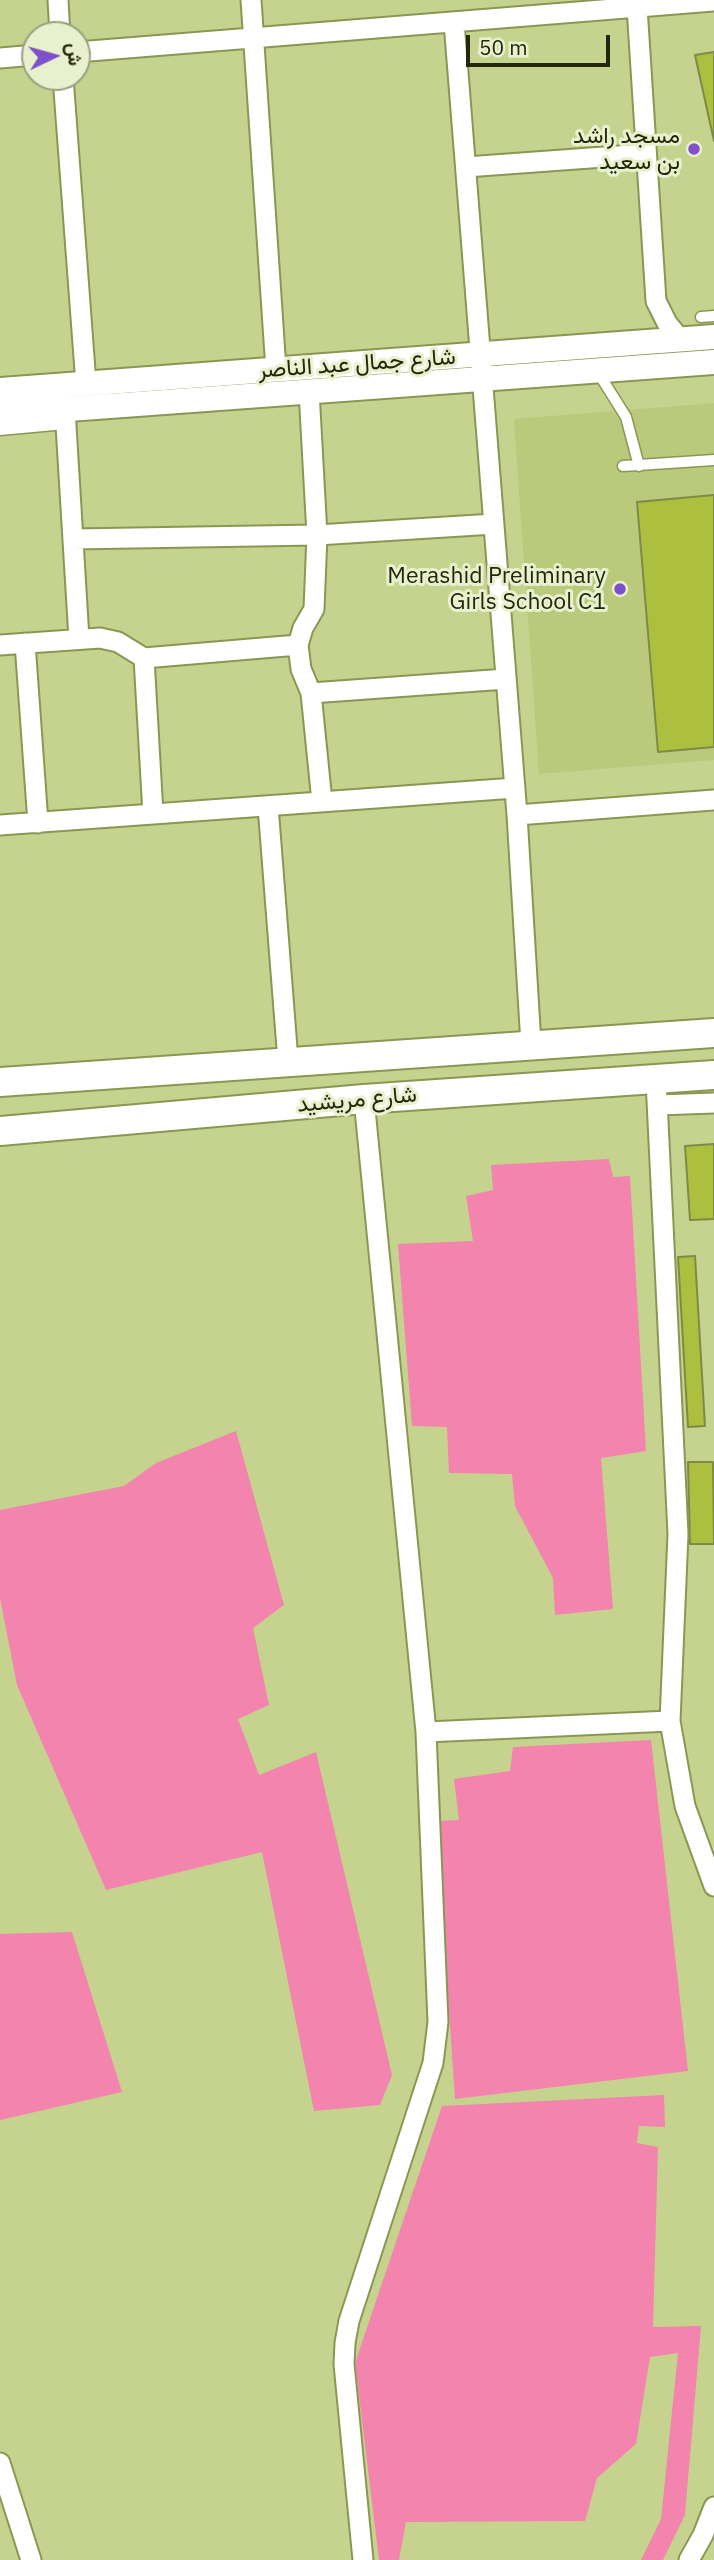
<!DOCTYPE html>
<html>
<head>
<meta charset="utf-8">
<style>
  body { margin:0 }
  #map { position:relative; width:714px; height:2560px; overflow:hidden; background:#c6d38e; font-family:"IBM Plex Sans",Vazirmatn,sans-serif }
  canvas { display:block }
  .north { position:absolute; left:21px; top:21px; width:70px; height:70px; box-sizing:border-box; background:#e8f0ce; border:2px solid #99a080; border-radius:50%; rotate:85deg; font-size:19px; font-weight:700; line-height:28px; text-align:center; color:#23270b }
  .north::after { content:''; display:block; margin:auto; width:24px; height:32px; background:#7e50c9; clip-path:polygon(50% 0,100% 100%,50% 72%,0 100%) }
  .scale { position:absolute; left:466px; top:35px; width:144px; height:32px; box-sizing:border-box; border:4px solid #23270b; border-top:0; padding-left:9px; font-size:21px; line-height:24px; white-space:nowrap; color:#23270b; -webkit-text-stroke:5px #e8f0ce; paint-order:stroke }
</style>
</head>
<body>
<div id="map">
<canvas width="714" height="2560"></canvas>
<div class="north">ش</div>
<div class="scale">50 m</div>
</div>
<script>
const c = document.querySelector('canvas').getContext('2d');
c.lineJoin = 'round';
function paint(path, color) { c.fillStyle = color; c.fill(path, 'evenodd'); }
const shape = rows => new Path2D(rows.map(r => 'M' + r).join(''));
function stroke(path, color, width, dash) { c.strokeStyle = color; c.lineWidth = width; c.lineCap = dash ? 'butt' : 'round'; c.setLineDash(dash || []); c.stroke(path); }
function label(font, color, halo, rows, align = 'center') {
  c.font = font + ' "IBM Plex Sans",Vazirmatn,sans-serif'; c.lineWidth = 6; c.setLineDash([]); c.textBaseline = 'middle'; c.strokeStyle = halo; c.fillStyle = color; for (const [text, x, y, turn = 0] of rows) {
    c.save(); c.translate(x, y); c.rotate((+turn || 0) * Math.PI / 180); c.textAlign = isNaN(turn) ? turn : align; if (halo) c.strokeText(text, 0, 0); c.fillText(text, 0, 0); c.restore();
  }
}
paint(shape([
  [714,403,714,760,539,774,514,419]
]), '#bac97c');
paint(shape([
  [609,1159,613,1177,630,1176,646,1451,601,1458,613,1609,555,1615,553,1578,515,1506,512,1474,449,1473,447,1427,412,1426,398,1244,473,1241,466,1196,493,1190,491,1165],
  [236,1431,284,1605,253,1628,269,1705,238,1719,259,1775,316,1752,392,2075,380,2105,314,2111,262,1852,106,1890,17,1685,0,1598,0,1510,124,1486,156,1463],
  [651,1740,688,2071,455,2099,436,1821,459,1820,454,1779,510,1771,513,1747],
  [72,1932,122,2092,0,2120,0,1934],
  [664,2095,665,2127,639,2126,637,2143,658,2147,653,2327,701,2326,685,2515,663,2560,641,2560,661,2519,678,2353,650,2357,636,2444,597,2478,585,2521,406,2522,399,2560,379,2560,355,2363,442,2106]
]), '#f284ad');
const building = shape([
  [714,52,714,141,695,55,714,52],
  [714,495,714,747,658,752,637,502,714,495],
  [714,1144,714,1219,690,1220,685,1146,714,1144],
  [695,1256,705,1426,688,1427,678,1257,695,1256],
  [688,1462,713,1462,714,1544,690,1544,688,1462]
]);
paint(building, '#acbf3e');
stroke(building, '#7e8a47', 2);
const service = shape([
  [701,317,714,316],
  [599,374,626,417,639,466],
  [0,430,65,424],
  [623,466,714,460]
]);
const minor = shape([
  [58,0,60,35],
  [251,0,276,370],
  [637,7,656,301,667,323,681,340],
  [454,22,517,815,531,1044],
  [77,52,714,1],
  [0,58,35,55],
  [63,77,86,384],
  [466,167,645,154],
  [309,391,317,535,314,609,303,628,298,645,301,669,311,693,322,802],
  [65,409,79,639],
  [73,539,317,535,494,524],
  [25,643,38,823],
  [0,645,100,638,118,642,144,658,153,814],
  [144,658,298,645],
  [311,693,506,679],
  [268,806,288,1061],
  [517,815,714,800],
  [0,825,515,788],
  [656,1080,678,1534,670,1721,685,1806,714,1886],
  [658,1105,714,1103],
  [426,1732,670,1721],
  [0,2463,31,2560],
  [363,2560,344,2364,345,2343,349,2321,433,2063,438,2022,426,1732,364,1099],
  [689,2560,703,2535,714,2507]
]);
const tertiary = shape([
  [0,390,714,337],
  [0,414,714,362]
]);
const secondary = shape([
  [0,1082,714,1033],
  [0,1131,364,1099,714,1075]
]);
stroke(service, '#8a9753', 13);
stroke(minor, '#8a9753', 23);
stroke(tertiary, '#8a9753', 28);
stroke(secondary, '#8a9753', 32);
stroke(service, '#fff', 10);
stroke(minor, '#fff', 19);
stroke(tertiary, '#fff', 24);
stroke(secondary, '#fff', 28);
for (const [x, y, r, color] of [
  [694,149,7,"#7e50c9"],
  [620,589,7,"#7e50c9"]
]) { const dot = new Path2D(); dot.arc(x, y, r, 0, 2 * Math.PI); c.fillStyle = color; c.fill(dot); stroke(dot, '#e8f0ce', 2.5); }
label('23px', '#23270b', '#e8f0ce', [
  ["مسجد راشد",680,136],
  ["بن سعيد",680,162],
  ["Merashid Preliminary",606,576],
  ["Girls School C1",606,602]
], 'right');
label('23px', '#23270b', '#e8f0ce', [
  ["شارع جمال عبد الناصر",357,364,-4],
  ["شارع مريشيد",357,1100,-5]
]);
</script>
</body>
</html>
